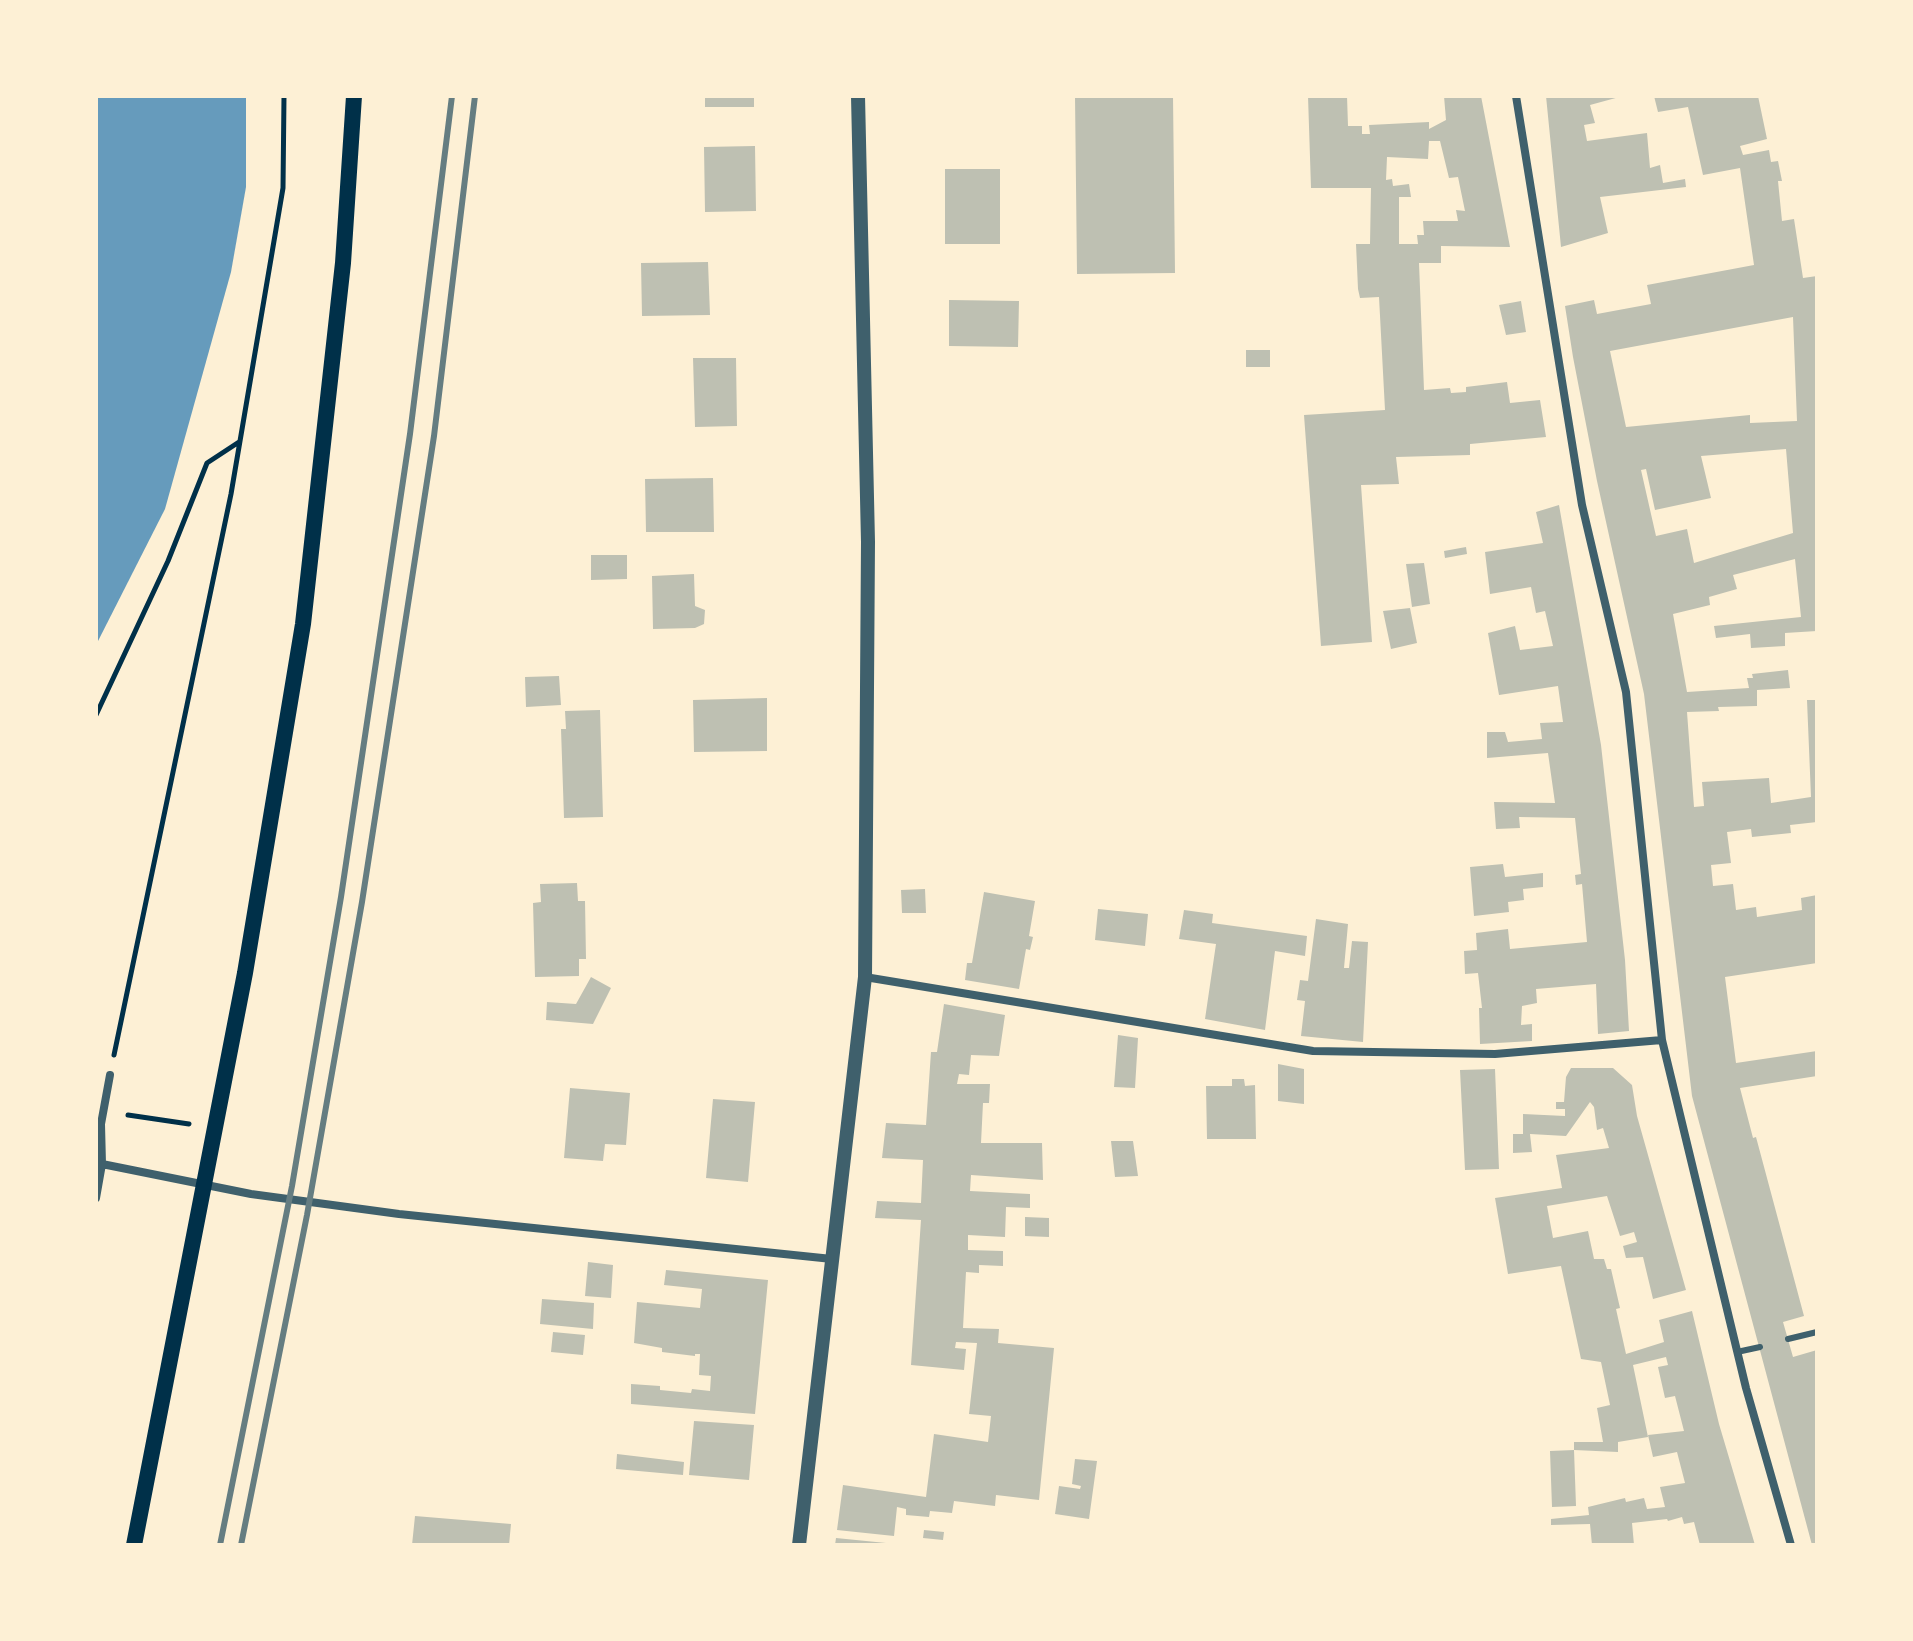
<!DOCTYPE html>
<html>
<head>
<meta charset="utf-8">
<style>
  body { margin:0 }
  #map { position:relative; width:1913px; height:1641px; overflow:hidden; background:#fdf0d5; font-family:Quicksand,sans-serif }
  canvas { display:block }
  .frame { position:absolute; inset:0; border:98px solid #fdf0d5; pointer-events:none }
</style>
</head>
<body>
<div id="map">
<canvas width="1913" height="1641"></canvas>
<div class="frame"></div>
</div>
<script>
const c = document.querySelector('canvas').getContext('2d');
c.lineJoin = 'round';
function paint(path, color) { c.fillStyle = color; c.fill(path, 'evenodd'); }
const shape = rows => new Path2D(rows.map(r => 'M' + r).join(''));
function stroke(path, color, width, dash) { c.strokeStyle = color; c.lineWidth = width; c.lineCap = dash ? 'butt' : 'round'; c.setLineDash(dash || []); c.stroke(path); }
paint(shape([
  [96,96,246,96,246,187,231,272,165,509,96,645]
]), '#669bbc');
paint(shape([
  [705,96,754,96,754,107,705,107],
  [1075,96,1173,96,1175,273,1077,274],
  [1308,96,1347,96,1348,126,1362,126,1362,134,1370,134,1369,125,1429,122,1429,129,1446,120,1444,96,1481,96,1510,247,1441,246,1441,263,1419,263,1424,390,1450,388,1451,393,1466,392,1466,387,1507,382,1510,403,1540,400,1546,437,1470,444,1470,455,1396,457,1399,484,1361,485,1372,642,1321,646,1304,415,1385,410,1379,297,1360,298,1358,289,1356,244,1370,244,1371,188,1311,188],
  [1429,141,1440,141,1449,178,1458,177,1465,211,1456,210,1458,221,1423,221,1424,235,1417,235,1418,244,1399,244,1399,197,1411,197,1409,184,1393,186,1392,179,1386,180,1387,157,1428,159],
  [1546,96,1623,96,1590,105,1595,123,1584,125,1587,141,1647,133,1650,168,1660,165,1663,183,1685,179,1686,187,1600,197,1608,233,1561,247],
  [1654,96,1758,96,1767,139,1740,146,1743,155,1769,150,1771,162,1778,161,1782,181,1778,181,1782,221,1794,219,1803,278,1817,276,1817,631,1785,633,1785,646,1751,648,1750,634,1716,638,1714,626,1801,617,1795,559,1733,575,1737,589,1709,597,1710,605,1673,614,1687,692,1749,688,1747,678,1753,678,1752,674,1788,670,1790,688,1757,690,1757,706,1718,707,1719,711,1687,712,1694,807,1704,806,1702,782,1769,778,1771,803,1811,797,1807,700,1817,700,1817,822,1790,825,1791,833,1752,837,1751,829,1727,832,1731,863,1711,865,1713,886,1733,884,1736,910,1756,907,1757,917,1802,910,1801,898,1817,895,1817,963,1725,977,1736,1063,1817,1051,1817,1076,1740,1088,1753,1138,1756,1137,1804,1316,1783,1322,1793,1357,1817,1350,1817,1545,1812,1545,1692,1096,1644,694,1597,481,1573,357,1565,306,1594,300,1597,314,1651,304,1647,285,1754,265,1740,168,1703,175,1688,107,1658,112],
  [1793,317,1797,421,1750,423,1750,415,1626,427,1610,351],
  [1786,449,1793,533,1694,563,1687,529,1656,536,1641,470,1646,469,1655,510,1711,498,1701,456],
  [755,146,756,211,705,212,704,147],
  [945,169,1000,169,1000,244,945,244],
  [708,262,710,315,642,316,641,263],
  [949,300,1019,301,1018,347,949,346],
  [1521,301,1526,332,1506,335,1499,305],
  [1246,350,1270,350,1270,367,1246,367],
  [693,358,736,358,737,426,695,427],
  [713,478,714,532,646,532,645,479],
  [1559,505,1601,745,1625,960,1629,1031,1598,1034,1596,984,1536,989,1537,1003,1522,1006,1521,1025,1532,1024,1532,1041,1480,1044,1479,1008,1482,1008,1478,973,1465,974,1464,951,1477,950,1476,933,1508,929,1510,949,1587,942,1582,884,1576,885,1575,875,1581,874,1575,818,1519,817,1520,828,1496,829,1494,802,1555,803,1548,753,1487,758,1487,732,1505,732,1508,742,1542,739,1540,723,1563,722,1558,686,1499,695,1488,633,1515,626,1520,650,1553,646,1545,611,1536,613,1531,587,1490,594,1485,552,1543,543,1536,512],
  [1466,547,1467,554,1445,558,1444,551],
  [591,555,627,555,627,579,591,580],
  [1424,563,1430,604,1412,607,1406,564],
  [694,574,695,606,705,610,704,624,695,628,653,629,652,576],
  [1410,608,1417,643,1391,649,1383,611],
  [559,676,561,705,526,707,525,677],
  [767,698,767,751,694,752,693,700],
  [600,710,603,817,564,818,561,729,566,729,565,711],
  [1503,864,1505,877,1543,873,1543,887,1523,889,1524,900,1508,902,1509,912,1474,916,1470,867],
  [577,883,578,901,585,901,586,959,579,959,579,976,535,977,533,903,541,902,540,884],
  [925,889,926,913,902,913,901,890],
  [984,892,1035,901,1029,936,1033,937,1030,950,1026,949,1019,989,965,980,967,963,972,963],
  [1098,909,1148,914,1145,946,1095,940],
  [1184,910,1213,914,1212,923,1307,936,1305,956,1275,951,1265,1030,1205,1019,1216,944,1179,939],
  [1316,919,1348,924,1344,968,1349,968,1352,941,1368,942,1363,1042,1301,1036,1305,1001,1297,1000,1300,980,1308,981],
  [591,977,611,988,593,1024,546,1020,547,1002,576,1004],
  [944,1004,1005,1015,999,1056,971,1055,969,1075,959,1074,957,1084,990,1084,989,1103,983,1103,981,1143,1042,1143,1043,1180,971,1175,970,1191,1030,1194,1030,1208,1006,1207,1005,1237,968,1235,968,1250,1003,1251,1003,1266,979,1265,979,1273,966,1272,963,1328,999,1329,998,1343,1054,1348,1039,1500,996,1495,995,1506,954,1501,952,1513,930,1511,929,1517,906,1515,906,1509,897,1507,894,1536,837,1530,843,1485,926,1497,934,1434,988,1442,991,1416,969,1414,977,1343,956,1342,955,1348,966,1349,964,1370,911,1365,921,1220,875,1218,877,1201,921,1203,923,1160,882,1158,886,1123,926,1125,931,1052,937,1052],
  [1118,1035,1138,1038,1135,1088,1114,1087],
  [1278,1064,1304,1069,1304,1104,1278,1101],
  [1571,1068,1613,1068,1632,1085,1637,1116,1686,1290,1653,1299,1643,1257,1626,1258,1623,1246,1637,1242,1634,1232,1620,1236,1607,1196,1547,1206,1553,1238,1588,1231,1594,1259,1604,1259,1607,1269,1611,1269,1620,1308,1616,1309,1626,1354,1664,1342,1659,1320,1692,1311,1719,1424,1755,1545,1700,1545,1694,1522,1684,1524,1682,1517,1668,1521,1667,1519,1632,1523,1634,1545,1592,1545,1590,1524,1551,1525,1551,1519,1589,1515,1588,1507,1625,1498,1626,1502,1644,1498,1647,1509,1665,1507,1660,1487,1685,1483,1677,1452,1653,1457,1648,1435,1684,1431,1675,1396,1665,1398,1658,1367,1668,1365,1666,1357,1633,1365,1648,1437,1618,1442,1618,1452,1574,1450,1574,1442,1603,1442,1597,1408,1610,1405,1601,1362,1581,1359,1561,1266,1508,1274,1495,1198,1562,1188,1556,1155,1609,1148,1603,1128,1597,1130,1594,1107,1590,1102,1566,1136,1530,1134,1532,1152,1513,1153,1513,1134,1523,1134,1523,1114,1565,1116,1565,1109,1556,1109,1556,1102,1564,1102,1566,1077],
  [1495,1069,1499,1169,1465,1170,1460,1070],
  [1232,1079,1244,1079,1245,1086,1255,1085,1256,1139,1207,1139,1206,1086,1232,1086],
  [570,1088,630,1093,626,1145,605,1144,603,1161,564,1158],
  [713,1099,755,1102,748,1182,706,1178],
  [1111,1141,1133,1141,1138,1176,1115,1177],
  [1025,1217,1049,1218,1049,1237,1025,1236],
  [588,1262,613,1265,611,1298,585,1296],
  [666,1270,768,1280,755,1414,631,1404,631,1384,660,1386,660,1390,691,1393,692,1389,710,1391,711,1376,699,1375,700,1354,695,1354,695,1356,662,1352,662,1348,634,1343,637,1302,700,1308,702,1289,664,1285],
  [542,1299,594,1303,593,1329,540,1324],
  [553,1332,585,1335,583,1355,551,1352],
  [694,1421,754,1425,749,1480,689,1475],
  [1574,1450,1576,1506,1552,1507,1550,1451],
  [617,1454,684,1462,683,1475,616,1469],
  [1075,1459,1097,1461,1089,1519,1055,1514,1059,1486,1080,1489,1081,1486,1072,1484],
  [415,1516,511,1524,509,1545,412,1545],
  [924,1530,944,1532,943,1540,923,1538],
  [836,1538,886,1543,886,1545,835,1545]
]), '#bec0b2');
stroke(shape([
  [96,715,168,561,207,463,239,442],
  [114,1055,231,494,283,188,284,96],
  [128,1115,189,1124]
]), '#003049', 5);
stroke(shape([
  [1788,1339,1817,1332],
  [1737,1352,1760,1347]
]), '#3f606c', 6);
stroke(shape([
  [1516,96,1582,505,1626,692,1662,1040,1746,1388,1791,1545],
  [865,977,1313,1051,1495,1054,1662,1040],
  [102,1164,251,1194,399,1214,832,1259],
  [96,1198,102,1164,101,1124,110,1075]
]), '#3f606c', 8);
stroke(shape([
  [799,1545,865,977,868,542,858,96]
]), '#3f606c', 14);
stroke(shape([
  [134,1545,245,973,303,624,343,263,354,96]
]), '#003049', 16);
stroke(shape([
  [220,1545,292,1186,341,897,410,434,452,96],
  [241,1545,307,1215,362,902,434,436,475,96]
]), '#657d81', 6);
</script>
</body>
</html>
